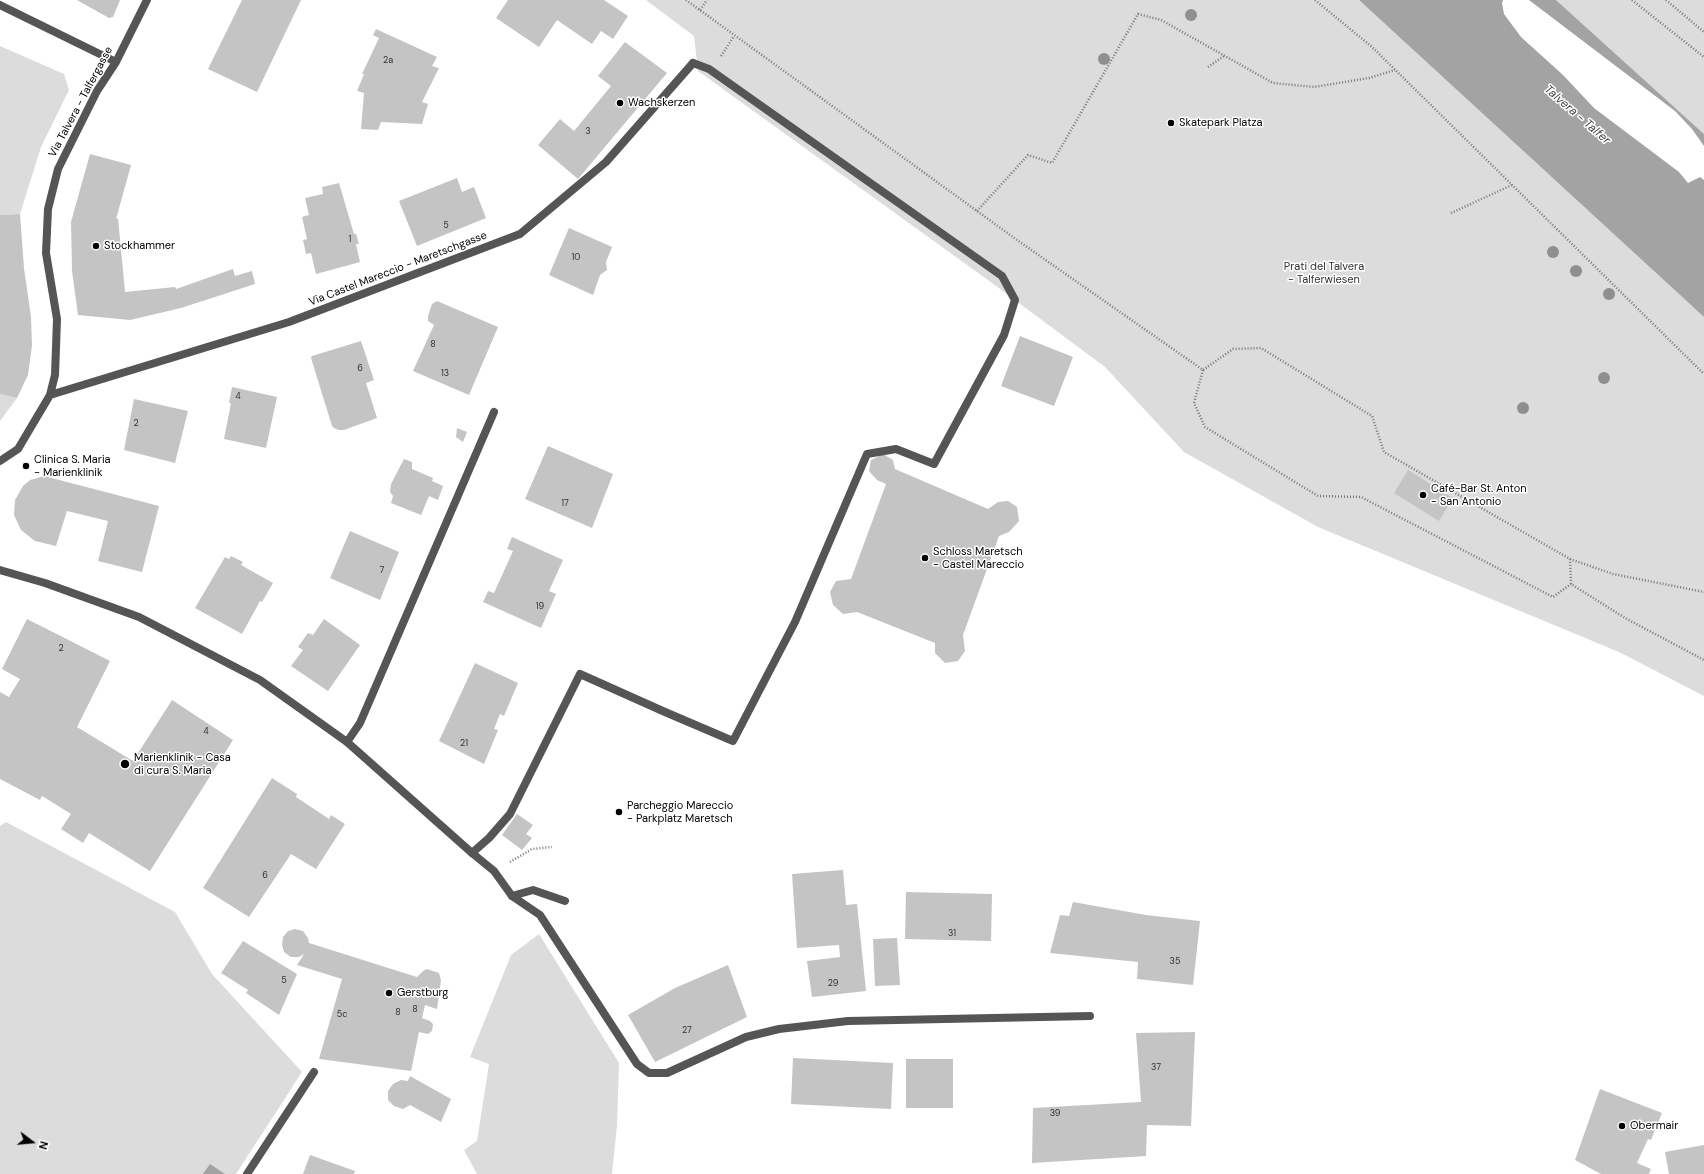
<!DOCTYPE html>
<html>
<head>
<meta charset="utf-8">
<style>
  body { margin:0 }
  #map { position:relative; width:1704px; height:1174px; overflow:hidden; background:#fff; font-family:"DM Sans",sans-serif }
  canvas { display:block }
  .north { position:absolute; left:12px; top:1122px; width:40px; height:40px; -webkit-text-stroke:3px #fff; paint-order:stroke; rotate:106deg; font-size:11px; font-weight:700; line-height:16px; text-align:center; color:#000 }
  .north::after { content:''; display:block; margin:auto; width:14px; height:18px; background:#000; clip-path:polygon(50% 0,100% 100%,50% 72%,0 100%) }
</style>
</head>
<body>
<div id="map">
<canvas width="1704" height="1174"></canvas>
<div class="north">N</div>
</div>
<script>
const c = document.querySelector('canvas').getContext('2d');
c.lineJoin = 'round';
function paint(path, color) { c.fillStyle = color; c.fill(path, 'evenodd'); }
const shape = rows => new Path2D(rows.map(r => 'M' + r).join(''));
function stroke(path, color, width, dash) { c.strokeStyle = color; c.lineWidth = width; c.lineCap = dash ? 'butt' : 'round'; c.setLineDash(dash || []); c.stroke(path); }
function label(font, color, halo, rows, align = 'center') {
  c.font = font + ' "DM Sans",sans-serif'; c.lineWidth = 3; c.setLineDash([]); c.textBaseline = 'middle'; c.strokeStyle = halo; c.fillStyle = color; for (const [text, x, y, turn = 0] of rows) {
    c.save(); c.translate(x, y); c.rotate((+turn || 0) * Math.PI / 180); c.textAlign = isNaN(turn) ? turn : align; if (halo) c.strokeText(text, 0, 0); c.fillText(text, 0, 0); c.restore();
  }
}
paint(shape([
  [646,0,1359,0,1704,317,1704,696,1619,652,1318,527,1184,452,1105,367,992,283,698,71,694,36],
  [1556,0,1704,0,1704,134],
  [0,46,64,74,69,90,41,147,20,214,0,215],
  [0,394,17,398,0,421],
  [6,822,175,912,212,974,302,1072,236,1174,0,1174,0,826],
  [539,934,619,1063,617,1126,612,1174,477,1174,464,1150,477,1141,489,1064,470,1057,511,955]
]), '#dcdcdc');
paint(shape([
  [1359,0,1503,0,1502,3,1504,14,1521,37,1563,75,1594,108,1679,172,1688,183,1700,177,1704,180,1704,317],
  [1529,0,1556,0,1704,134,1704,146,1692,129,1675,111],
  [210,1164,225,1174,203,1174]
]), '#a3a3a3');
paint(shape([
  [77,0,120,0,113,17,109,18],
  [242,0,301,0,257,92,208,69],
  [508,0,604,0,628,16,613,39,601,31,592,44,557,20,539,47,496,18],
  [376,29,437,57,432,66,439,68,422,102,428,104,422,124,381,122,378,130,361,129,364,93,357,91,364,74,362,74,379,38,373,35],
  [625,42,667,73,578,179,538,145,560,119,574,131,611,86,598,76],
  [90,154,131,165,116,219,118,218,125,292,175,287,176,289,233,269,235,276,252,271,255,284,181,308,130,320,78,315,72,271,71,222],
  [457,178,462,192,474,187,486,218,417,246,399,201],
  [339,183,354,234,356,234,359,244,356,244,360,262,316,274,311,253,306,254,303,240,307,239,302,217,309,215,305,198,323,194,322,187],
  [20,214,24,268,31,317,32,345,28,375,17,398,0,394,0,215],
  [569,228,612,247,606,262,607,270,600,275,593,295,549,275],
  [437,301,498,327,469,395,413,371,434,325,428,321,428,316,432,304],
  [1020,336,1073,357,1054,406,1001,386],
  [361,341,374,380,366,383,377,418,344,430,339,430,334,428,332,426,311,358,312,356],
  [232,387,277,397,266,448,224,439,231,403,229,403],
  [134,399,188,411,175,463,124,450],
  [457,428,467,432,463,442,456,437],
  [548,446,613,474,592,528,525,499],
  [883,454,893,460,895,469,988,509,998,502,1008,501,1017,507,1019,521,1009,532,999,536,963,635,965,651,958,661,945,663,935,653,935,643,857,612,843,614,833,605,830,592,836,581,851,579,886,484,877,480,869,471,871,460],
  [404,459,412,462,412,469,433,478,432,481,443,486,438,500,429,496,421,515,391,503,393,496,390,492,391,484],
  [1408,470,1453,498,1439,521,1394,493],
  [44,476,159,506,142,572,98,561,108,521,67,511,56,546,35,541,21,530,14,515,15,500,23,486,30,480],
  [350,531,399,552,380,600,330,578],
  [512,537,563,560,549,591,556,594,541,628,483,602,488,591,494,593,513,551,507,549],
  [231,556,243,562,241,565,273,583,262,602,260,601,242,634,195,608,225,557,229,559],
  [27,619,110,661,77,727,133,761,172,700,233,740,150,871,89,833,83,843,61,829,71,814,42,796,40,800,0,779,0,692,9,697,20,679,2,669],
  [324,619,360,645,328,691,291,666,303,650,298,647,308,633,313,635],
  [475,663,518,683,504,716,500,714,494,729,498,730,484,764,439,741],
  [272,778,297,794,296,797,329,819,331,815,345,824,316,869,291,854,249,917,203,888],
  [517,814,533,825,526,834,532,838,522,850,502,835],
  [843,870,846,905,857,904,866,991,812,997,807,961,840,957,839,945,797,948,792,874],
  [906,892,992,894,991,941,905,939],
  [1073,902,1146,915,1200,921,1193,985,1137,979,1138,962,1050,953,1060,915,1069,916],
  [295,929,303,931,308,938,309,943,417,977,423,971,427,969,439,973,441,980,437,1009,425,1005,422,1018,430,1021,433,1024,432,1031,428,1034,419,1032,411,1071,319,1059,342,979,297,965,304,954,299,957,291,957,284,952,282,945,283,937,288,931],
  [897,938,900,985,875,986,873,939],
  [243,941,297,974,279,1015,246,993,248,990,221,973],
  [728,965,747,1017,655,1062,628,1015,675,988],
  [1195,1032,1191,1126,1147,1125,1146,1156,1032,1163,1033,1108,1141,1102,1136,1033],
  [793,1058,893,1063,891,1109,791,1104],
  [906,1059,953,1059,953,1108,906,1108],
  [410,1076,451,1099,441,1122,410,1105,403,1109,394,1106,388,1100,388,1091,393,1084,401,1080,408,1081],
  [1600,1089,1662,1113,1651,1140,1648,1139,1637,1163,1651,1169,1649,1174,1601,1174,1575,1160],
  [1704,1145,1704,1174,1669,1174,1665,1152],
  [310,1155,355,1171,354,1174,303,1174]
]), '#c4c4c4');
stroke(shape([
  [686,0,1017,240,1203,370,1233,349,1261,348,1372,416,1384,452,1570,559,1571,584,1625,618,1704,660],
  [1315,0,1372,47,1704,374],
  [1632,0,1704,57],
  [1666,0,1704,32],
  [700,10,707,0],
  [721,56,734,36],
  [1208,67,1224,56],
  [977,211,1028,155,1052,163,1138,14,1161,20,1273,83,1314,87,1369,78,1395,70],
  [1451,213,1512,185],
  [1203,370,1194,403,1205,427,1318,496,1361,497,1553,597,1571,584],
  [1570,559,1613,574,1704,592],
  [510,862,532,849,552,847]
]), '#777', 2.5, [1, 2]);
stroke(shape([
  [347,742,360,723,494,412],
  [472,853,489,838,510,814,580,674,665,712,733,741,795,622,867,454,896,449,934,464,1004,335,1015,300,1002,276,709,69,693,63],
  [512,896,540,915,637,1064,649,1073,667,1073,746,1037,779,1029,848,1021,1090,1016],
  [512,896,533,890,565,901],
  [247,1174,314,1072]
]), '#555', 8);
stroke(shape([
  [0,5,116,62],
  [50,395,289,322,520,234,606,162,693,63],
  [0,461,18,449,50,395,55,375,57,319,46,253,48,209,58,169,97,91,116,62,147,0],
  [0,570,45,583,139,617,260,680,347,742,472,853,494,871,512,896]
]), '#555', 8);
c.fillStyle = '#8f8f8f';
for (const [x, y] of [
  [1191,15],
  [1104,59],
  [1553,252],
  [1576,271],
  [1609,294],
  [1604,378],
  [1523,408]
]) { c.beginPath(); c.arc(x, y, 6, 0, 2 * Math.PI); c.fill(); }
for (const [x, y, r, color] of [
  [620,103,4,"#000"],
  [1171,123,4,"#000"],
  [96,246,4,"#000"],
  [26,466,4,"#000"],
  [1423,495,4,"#000"],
  [925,558,4,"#000"],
  [125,764,5,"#000"],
  [619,812,4,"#000"],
  [389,993,4,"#000"],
  [1622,1126,4,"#000"]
]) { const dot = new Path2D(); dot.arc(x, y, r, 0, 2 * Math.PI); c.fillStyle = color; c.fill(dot); stroke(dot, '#fff', 1.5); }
label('9px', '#313131', null, [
  ["2a",388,61],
  ["3",588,132],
  ["5",446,226],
  ["1",350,240],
  ["10",576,258],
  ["8",433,345],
  ["6",360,369],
  ["13",445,374],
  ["4",238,397],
  ["2",136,424],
  ["17",565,504],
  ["7",382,571],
  ["19",540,607],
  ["2",61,649],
  ["4",206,732],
  ["21",464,744],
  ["6",265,876],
  ["31",952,934],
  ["35",1175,962],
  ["5",284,981],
  ["29",833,984],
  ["8",415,1010],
  ["8",398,1013],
  ["5c",342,1015],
  ["27",687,1031],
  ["37",1156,1068],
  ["39",1055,1114]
]);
label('11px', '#000', '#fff', [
  ["Via Talvera - Talfergasse",81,102,-62],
  ["Via Castel Mareccio - Maretschgasse",398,269,-21]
]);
label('11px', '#000', '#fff', [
  ["Wachskerzen",628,103],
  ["Skatepark Platza",1179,123],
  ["Stockhammer",104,246],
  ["Clinica S. Maria",34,460],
  ["- Marienklinik",34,473],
  ["Café-Bar St. Anton",1431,489],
  ["- San Antonio",1431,502],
  ["Schloss Maretsch",933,552],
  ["- Castel Mareccio",933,565],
  ["Marienklinik - Casa",134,758],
  ["di cura S. Maria",134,771],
  ["Parcheggio Mareccio",627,806],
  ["- Parkplatz Maretsch",627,819],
  ["Gerstburg",397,993],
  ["Obermair",1630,1126]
], 'left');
label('11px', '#333', '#fff', [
  ["Prati del Talvera",1324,267],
  ["- Talferwiesen",1324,280]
]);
label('italic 12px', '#444', '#fff', [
  ["Talvera - Talfer",1577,115,41]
]);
</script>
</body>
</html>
